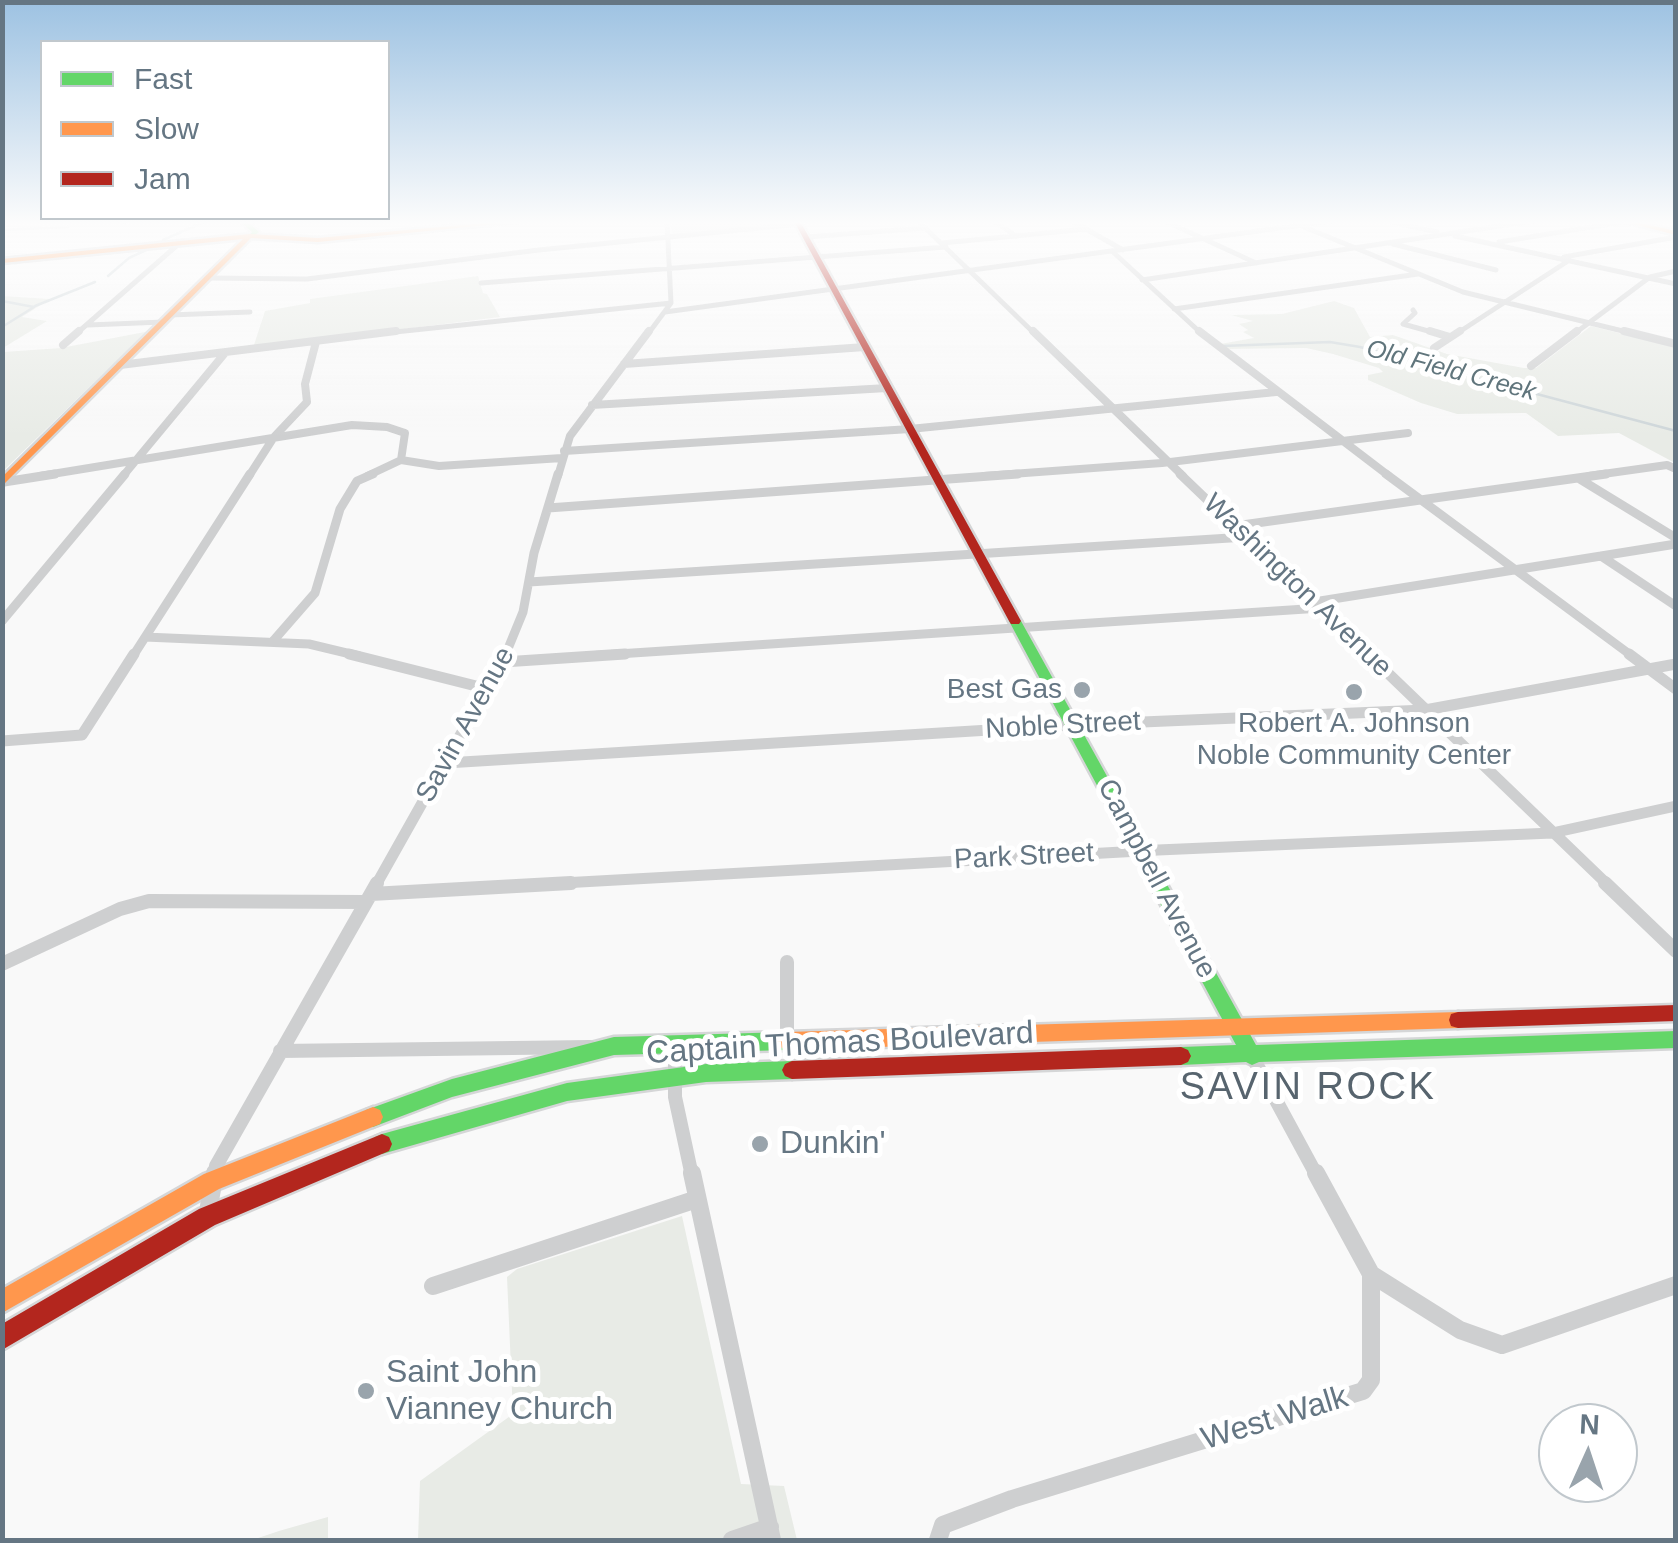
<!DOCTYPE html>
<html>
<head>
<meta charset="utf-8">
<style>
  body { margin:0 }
  #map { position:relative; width:1678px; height:1543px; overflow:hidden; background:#f9f9f9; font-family:Helvetica,sans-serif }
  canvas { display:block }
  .frame { position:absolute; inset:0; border:5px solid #657683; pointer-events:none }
  .legend { position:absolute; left:40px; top:40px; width:350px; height:180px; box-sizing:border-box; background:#fff; border:2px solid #c1c8cd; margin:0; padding:12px 18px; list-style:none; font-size:30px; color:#657683 }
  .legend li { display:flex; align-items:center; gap:20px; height:50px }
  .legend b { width:50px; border:2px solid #c1c8cd }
  .north { position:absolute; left:1538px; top:1403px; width:100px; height:100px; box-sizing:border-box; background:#fff; border:2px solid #c1c8cd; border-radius:50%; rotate:3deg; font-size:28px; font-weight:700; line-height:40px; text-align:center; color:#657683 }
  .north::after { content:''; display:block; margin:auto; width:35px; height:45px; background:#99a4ac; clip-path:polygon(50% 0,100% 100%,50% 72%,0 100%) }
</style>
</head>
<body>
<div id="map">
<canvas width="1678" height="1543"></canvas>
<div class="frame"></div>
<ul class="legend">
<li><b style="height:12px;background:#63d668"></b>Fast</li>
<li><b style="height:12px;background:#ff974d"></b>Slow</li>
<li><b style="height:12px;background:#b3261e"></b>Jam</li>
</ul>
<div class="north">N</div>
</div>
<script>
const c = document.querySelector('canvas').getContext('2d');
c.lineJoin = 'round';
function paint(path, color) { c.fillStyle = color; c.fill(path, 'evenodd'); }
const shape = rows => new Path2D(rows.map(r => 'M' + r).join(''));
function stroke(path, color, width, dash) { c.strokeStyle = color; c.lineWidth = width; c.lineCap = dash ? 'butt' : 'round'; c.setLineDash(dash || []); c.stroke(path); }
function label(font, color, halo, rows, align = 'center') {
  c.font = font + ' Helvetica,sans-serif'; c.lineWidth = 10; c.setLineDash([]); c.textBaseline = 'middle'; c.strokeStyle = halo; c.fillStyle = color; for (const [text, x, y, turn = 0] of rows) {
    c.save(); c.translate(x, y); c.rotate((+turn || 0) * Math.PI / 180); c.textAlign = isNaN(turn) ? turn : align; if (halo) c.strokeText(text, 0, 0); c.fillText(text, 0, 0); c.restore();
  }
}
paint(shape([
  [671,221,792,221,793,222,673,237],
  [478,276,483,293,487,294,500,317,253,348,265,311,310,303,310,299],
  [2,296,50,299,22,317,47,321,3,348],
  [1334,301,1354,308,1370,337,1393,335,1447,354,1524,368,1536,368,1591,326,1675,347,1675,463,1619,433,1558,436,1526,413,1457,414,1421,403,1368,380,1368,375,1383,372,1379,368,1333,354,1306,348,1225,349,1220,344,1254,338,1243,332,1248,330,1239,324,1253,321,1231,315,1282,314],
  [150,331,107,370,3,471,3,352,61,348],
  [682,1216,741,1484,784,1486,797,1540,418,1540,420,1481,513,1414,507,1277,517,1269],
  [328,1517,328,1540,252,1540,279,1531]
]), '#e8ebe6');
stroke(shape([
  [112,223,143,221],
  [2,230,68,227],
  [163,240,206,221],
  [108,276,129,258,157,245],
  [2,301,34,307,2,327],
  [35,306,95,282],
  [1222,346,1330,342,1360,347,1676,431]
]), '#ced6d9', 2.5);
const fast = shape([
  [240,221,247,221,259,232,252,237,248,237,252,232,240,221],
  [1015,617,1021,621,1256,1045,1676,1031,1676,1048,1259,1062,1252,1065,1246,1062,1181,1065,1174,1062,1171,1056,1174,1050,1181,1047,1236,1045,1009,621,1015,617],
  [787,1032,794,1035,797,1041,794,1047,787,1050,614,1055,452,1097,373,1127,366,1124,363,1117,366,1110,452,1079,614,1037,787,1032],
  [792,1061,799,1064,802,1070,799,1076,792,1079,706,1082,567,1101,382,1154,375,1151,372,1144,375,1137,382,1134,567,1083,706,1064,792,1061]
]);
const slow = shape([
  [506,221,526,221,318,242,251,238,2,486,2,477,243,239,2,263,2,259,250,234,318,238,506,221],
  [1622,221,1632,221,1676,231,1676,235,1622,221],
  [1458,1012,1465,1014,1467,1020,1465,1026,1458,1028,787,1050,780,1047,777,1041,780,1035,787,1032,1458,1012],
  [373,1107,380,1110,383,1117,380,1124,219,1189,2,1313,2,1289,204,1174,373,1107]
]);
const jam = shape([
  [794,221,800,221,1021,621,1019,624,1011,624,1009,621,794,221],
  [1676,1005,1676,1021,1458,1028,1451,1026,1449,1020,1451,1014,1458,1012,1676,1005],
  [1181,1047,1188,1050,1191,1056,1188,1062,1181,1065,792,1079,785,1076,782,1070,785,1064,792,1061,1181,1047],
  [382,1134,389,1137,392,1144,389,1151,215,1225,2,1350,2,1324,199,1209,382,1134]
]);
stroke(fast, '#d5d6d7', 5);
stroke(slow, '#d5d6d7', 5);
stroke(jam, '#d5d6d7', 5);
stroke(shape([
  [456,221,470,227],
  [918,221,1035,334],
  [994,221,1016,236],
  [1072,221,1123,250],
  [1165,221,1256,263],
  [1387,221,1437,232],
  [1304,227,1463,292,1635,334],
  [1455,236,1676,284],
  [806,237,926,228],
  [1499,242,1628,221],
  [942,243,1087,229],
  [1393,244,1496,270],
  [1113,252,1202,334],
  [1564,257,1676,237],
  [207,278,307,279,539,250,799,224],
  [1142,280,1533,221],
  [481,283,946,247],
  [1174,309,1418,274],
  [1413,310,1415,313,1403,324,1439,334],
  [665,312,1331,221],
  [170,315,250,312],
  [88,325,163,322],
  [76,334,182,241],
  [376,334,671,303],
  [648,334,671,303,667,221],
  [1456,334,1568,261],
  [1574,334,1650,277,1676,271]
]), '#cecfd0', 5);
stroke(shape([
  [1033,331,1183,476],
  [1199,331,1389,476],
  [1430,331,1450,337],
  [1624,331,1676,344],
  [63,345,79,331],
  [1434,348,1460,331],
  [624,364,865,347],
  [120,365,396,331],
  [1531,366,1577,331],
  [592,405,887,388],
  [564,451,910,429,1276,392],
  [401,460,439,466,562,458],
  [40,476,352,425,387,427,405,433,401,460],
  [123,476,225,353],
  [249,476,274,437,307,402,305,384,316,342],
  [367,476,401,460],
  [558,476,570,436,649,331],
  [984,476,1162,463,1408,433],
  [1589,476,1667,465,1676,469]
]), '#cecfd0', 8);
stroke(shape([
  [1180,474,1370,656],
  [1386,474,1632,656],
  [1578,478,1676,538],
  [4,482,55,474],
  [548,508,1018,474],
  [1235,526,1606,474],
  [1601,556,1676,606],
  [529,582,1246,537],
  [1314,602,1676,544],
  [2,621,125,474],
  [145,637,309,644,359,656],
  [274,640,315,593,340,509,357,481,373,474],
  [133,656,250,474],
  [505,656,523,612,534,553,558,474],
  [587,656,1321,608]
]), '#cecfd0', 9);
stroke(shape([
  [349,654,488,689],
  [1368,654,1608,885],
  [1629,654,1676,689],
  [503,662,625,654],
  [2,741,82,735,134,654],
  [446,763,1072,725,1425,710,1676,664],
  [376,885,506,654],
  [526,885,1158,850,1552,833,1676,806]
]), '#cecfd0', 11);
stroke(shape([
  [1605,883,1676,951],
  [371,894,571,883],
  [787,962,787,1040],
  [2,964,120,909,149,901,366,902],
  [675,1044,675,1097,692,1176],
  [280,1051,590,1047],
  [1252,1056,1317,1176],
  [214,1176,216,1166,377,883]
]), '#cecfd0', 14);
stroke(shape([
  [692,1173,772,1540],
  [207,1217,215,1173],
  [1371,1274,1460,1330,1502,1345,1676,1285],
  [433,1286,697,1199],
  [732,1540,770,1527],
  [938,1540,943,1525,1012,1499,1363,1391,1371,1380,1371,1274,1316,1173]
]), '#cecfd0', 18);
paint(fast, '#63d668');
paint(slow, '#ff974d');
paint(jam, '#b3261e');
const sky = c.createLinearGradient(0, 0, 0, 437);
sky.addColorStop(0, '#9dc2e2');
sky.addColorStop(0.51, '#fcfcfc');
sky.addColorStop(1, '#fcfcfc00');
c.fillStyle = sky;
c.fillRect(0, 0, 1678, 437);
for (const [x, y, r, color] of [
  [1082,690,10,"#99a4ac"],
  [1354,692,10,"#99a4ac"],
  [760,1144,10,"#99a4ac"],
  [366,1391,10,"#99a4ac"]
]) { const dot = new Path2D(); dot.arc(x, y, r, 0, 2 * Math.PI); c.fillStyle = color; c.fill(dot); stroke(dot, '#fff', 4); }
label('italic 25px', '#60757c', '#fff', [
  ["Old Field Creek",1451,371,15]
]);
label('28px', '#657683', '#fff', [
  ["Washington Avenue",1297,586,44],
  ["Savin Avenue",466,725,-61],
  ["Noble Street",1063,726,-3],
  ["Park Street",1024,857,-3],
  ["Campbell Avenue",1156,879,62]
]);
label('28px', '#657683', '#fff', [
  ["Best Gas",1062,690],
  ["Robert A. Johnson",1354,724,"center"],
  ["Noble Community Center",1354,756,"center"]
], 'right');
label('32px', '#657683', '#fff', [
  ["Captain Thomas Boulevard",840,1044,-3],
  ["West Walk",1275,1419,-17]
]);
label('32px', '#657683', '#fff', [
  ["Dunkin'",780,1144],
  ["Saint John",386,1373],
  ["Vianney Church",386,1410]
], 'left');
c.letterSpacing = '2.5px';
label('38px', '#57646e', '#fff', [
  ["SAVIN ROCK",1308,1089]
]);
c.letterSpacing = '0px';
</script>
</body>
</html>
